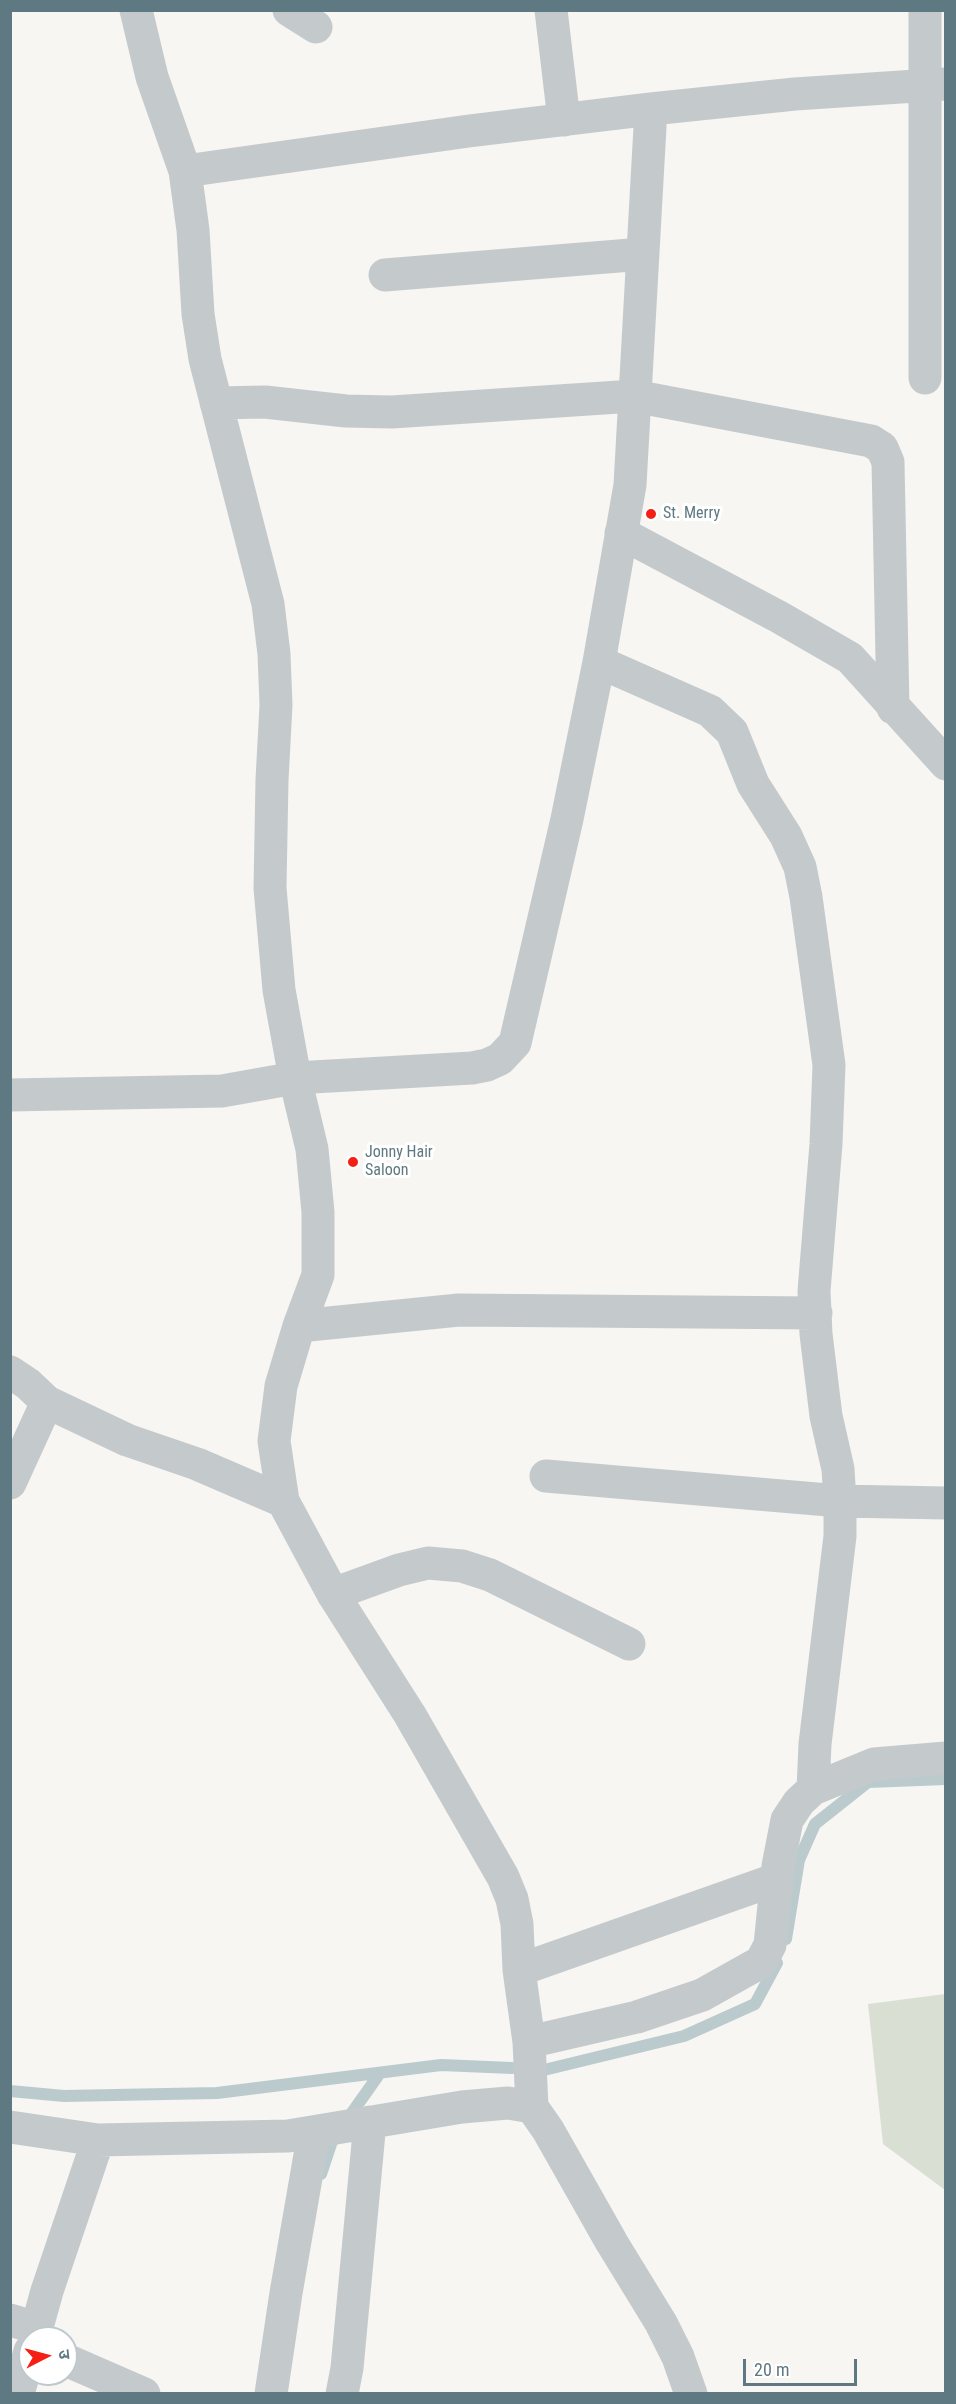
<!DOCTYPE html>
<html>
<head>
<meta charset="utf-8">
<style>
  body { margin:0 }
  #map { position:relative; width:956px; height:2404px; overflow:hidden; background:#f7f6f3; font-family:"Roboto Condensed","Noto Sans Devanagari",sans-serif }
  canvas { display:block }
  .frame { position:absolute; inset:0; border:12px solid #5e7981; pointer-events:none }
  .north { position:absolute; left:18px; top:2326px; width:60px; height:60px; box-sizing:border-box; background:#fff; border:2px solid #bfc9cd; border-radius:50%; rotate:84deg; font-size:16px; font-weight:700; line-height:24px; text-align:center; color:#5e7981 }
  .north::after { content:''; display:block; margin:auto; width:21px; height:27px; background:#f41f15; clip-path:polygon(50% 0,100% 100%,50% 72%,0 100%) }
  .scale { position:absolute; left:743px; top:2359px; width:114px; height:27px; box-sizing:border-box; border:3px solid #5e7981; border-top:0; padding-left:8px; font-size:18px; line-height:21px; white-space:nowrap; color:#5e7981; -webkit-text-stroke:4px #fff; paint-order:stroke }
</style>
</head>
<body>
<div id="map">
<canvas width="956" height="2404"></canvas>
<div class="frame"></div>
<div class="north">उ</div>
<div class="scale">20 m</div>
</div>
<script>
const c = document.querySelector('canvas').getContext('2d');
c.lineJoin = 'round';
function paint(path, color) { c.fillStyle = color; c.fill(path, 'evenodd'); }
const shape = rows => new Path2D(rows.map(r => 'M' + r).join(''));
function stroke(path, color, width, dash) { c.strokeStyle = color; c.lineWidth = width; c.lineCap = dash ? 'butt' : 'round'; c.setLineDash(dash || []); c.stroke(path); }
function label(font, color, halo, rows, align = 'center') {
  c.font = font + ' "Roboto Condensed",sans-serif'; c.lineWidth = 6; c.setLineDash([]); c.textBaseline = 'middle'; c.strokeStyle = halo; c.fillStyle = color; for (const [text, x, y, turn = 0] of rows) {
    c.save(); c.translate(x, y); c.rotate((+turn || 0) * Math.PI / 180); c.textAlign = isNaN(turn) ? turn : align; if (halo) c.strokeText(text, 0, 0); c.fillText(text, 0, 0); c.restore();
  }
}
paint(shape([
  [945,1994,946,1994,945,2190,883,2144,868,2004]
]), '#dadfd3');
stroke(shape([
  [786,1939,799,1860,815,1824,868,1782,946,1779],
  [544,2070,684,2036,755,2004,777,1963],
  [10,2091,64,2096,217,2093,441,2065,512,2068],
  [321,2174,332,2141,380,2073]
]), '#bbcbcd', 12);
stroke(shape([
  [136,10,152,77,185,171,193,230,198,314,205,359,268,604,274,654,276,705,272,780,270,888,279,990,295,1078,312,1149,318,1212,318,1275,299,1326,281,1386,274,1441,283,1501,333,1594,410,1715,503,1877,512,1899,517,1924,519,1970,529,2042,532,2107],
  [289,10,316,27],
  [551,10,564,120],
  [925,10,925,378],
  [185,171,469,131,651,109,795,94,946,84],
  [385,275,643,254],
  [216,403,265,402,346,411,392,412,634,396,871,441,882,448,888,462,893,708],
  [621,533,779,617,850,658,946,764],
  [599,662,710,711,732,732,753,784,786,836,800,867,806,897,829,1065,826,1144,814,1291,816,1334,826,1416,838,1469,840,1501,840,1536,815,1744,813,1789],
  [10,1095,222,1091,295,1078,472,1068,487,1065,500,1059,515,1043,567,819,599,662,630,485,651,109],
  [299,1326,459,1310,816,1313],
  [10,1372,28,1384,47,1402,127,1440,197,1464,283,1501],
  [546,1476,840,1501,946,1503],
  [10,1483,47,1402],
  [333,1594,399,1570,428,1563,462,1566,490,1575,629,1644],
  [519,1970,777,1879],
  [529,2042,637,2017,702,1995,761,1962,770,1945,778,1866,787,1820,799,1802,813,1789,874,1764,946,1758],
  [10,2127,98,2140,288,2136,462,2107,508,2103,532,2107,548,2130,612,2243,661,2323,678,2357,691,2394],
  [10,2320,37,2328],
  [34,2338,47,2291,98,2140],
  [66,2360,144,2394],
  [18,2394,30,2351],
  [271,2394,286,2293,314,2132],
  [342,2394,347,2368,370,2122]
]), '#c4cacc', 33);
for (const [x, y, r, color] of [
  [651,514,6,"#f41f15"],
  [353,1162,6,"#f41f15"]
]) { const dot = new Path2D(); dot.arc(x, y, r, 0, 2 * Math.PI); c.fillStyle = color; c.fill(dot); stroke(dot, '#fff', 2); }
label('16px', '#5e7981', '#fff', [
  ["St. Merry",663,514],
  ["Jonny Hair",365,1153],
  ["Saloon",365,1171]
], 'left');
</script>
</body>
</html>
